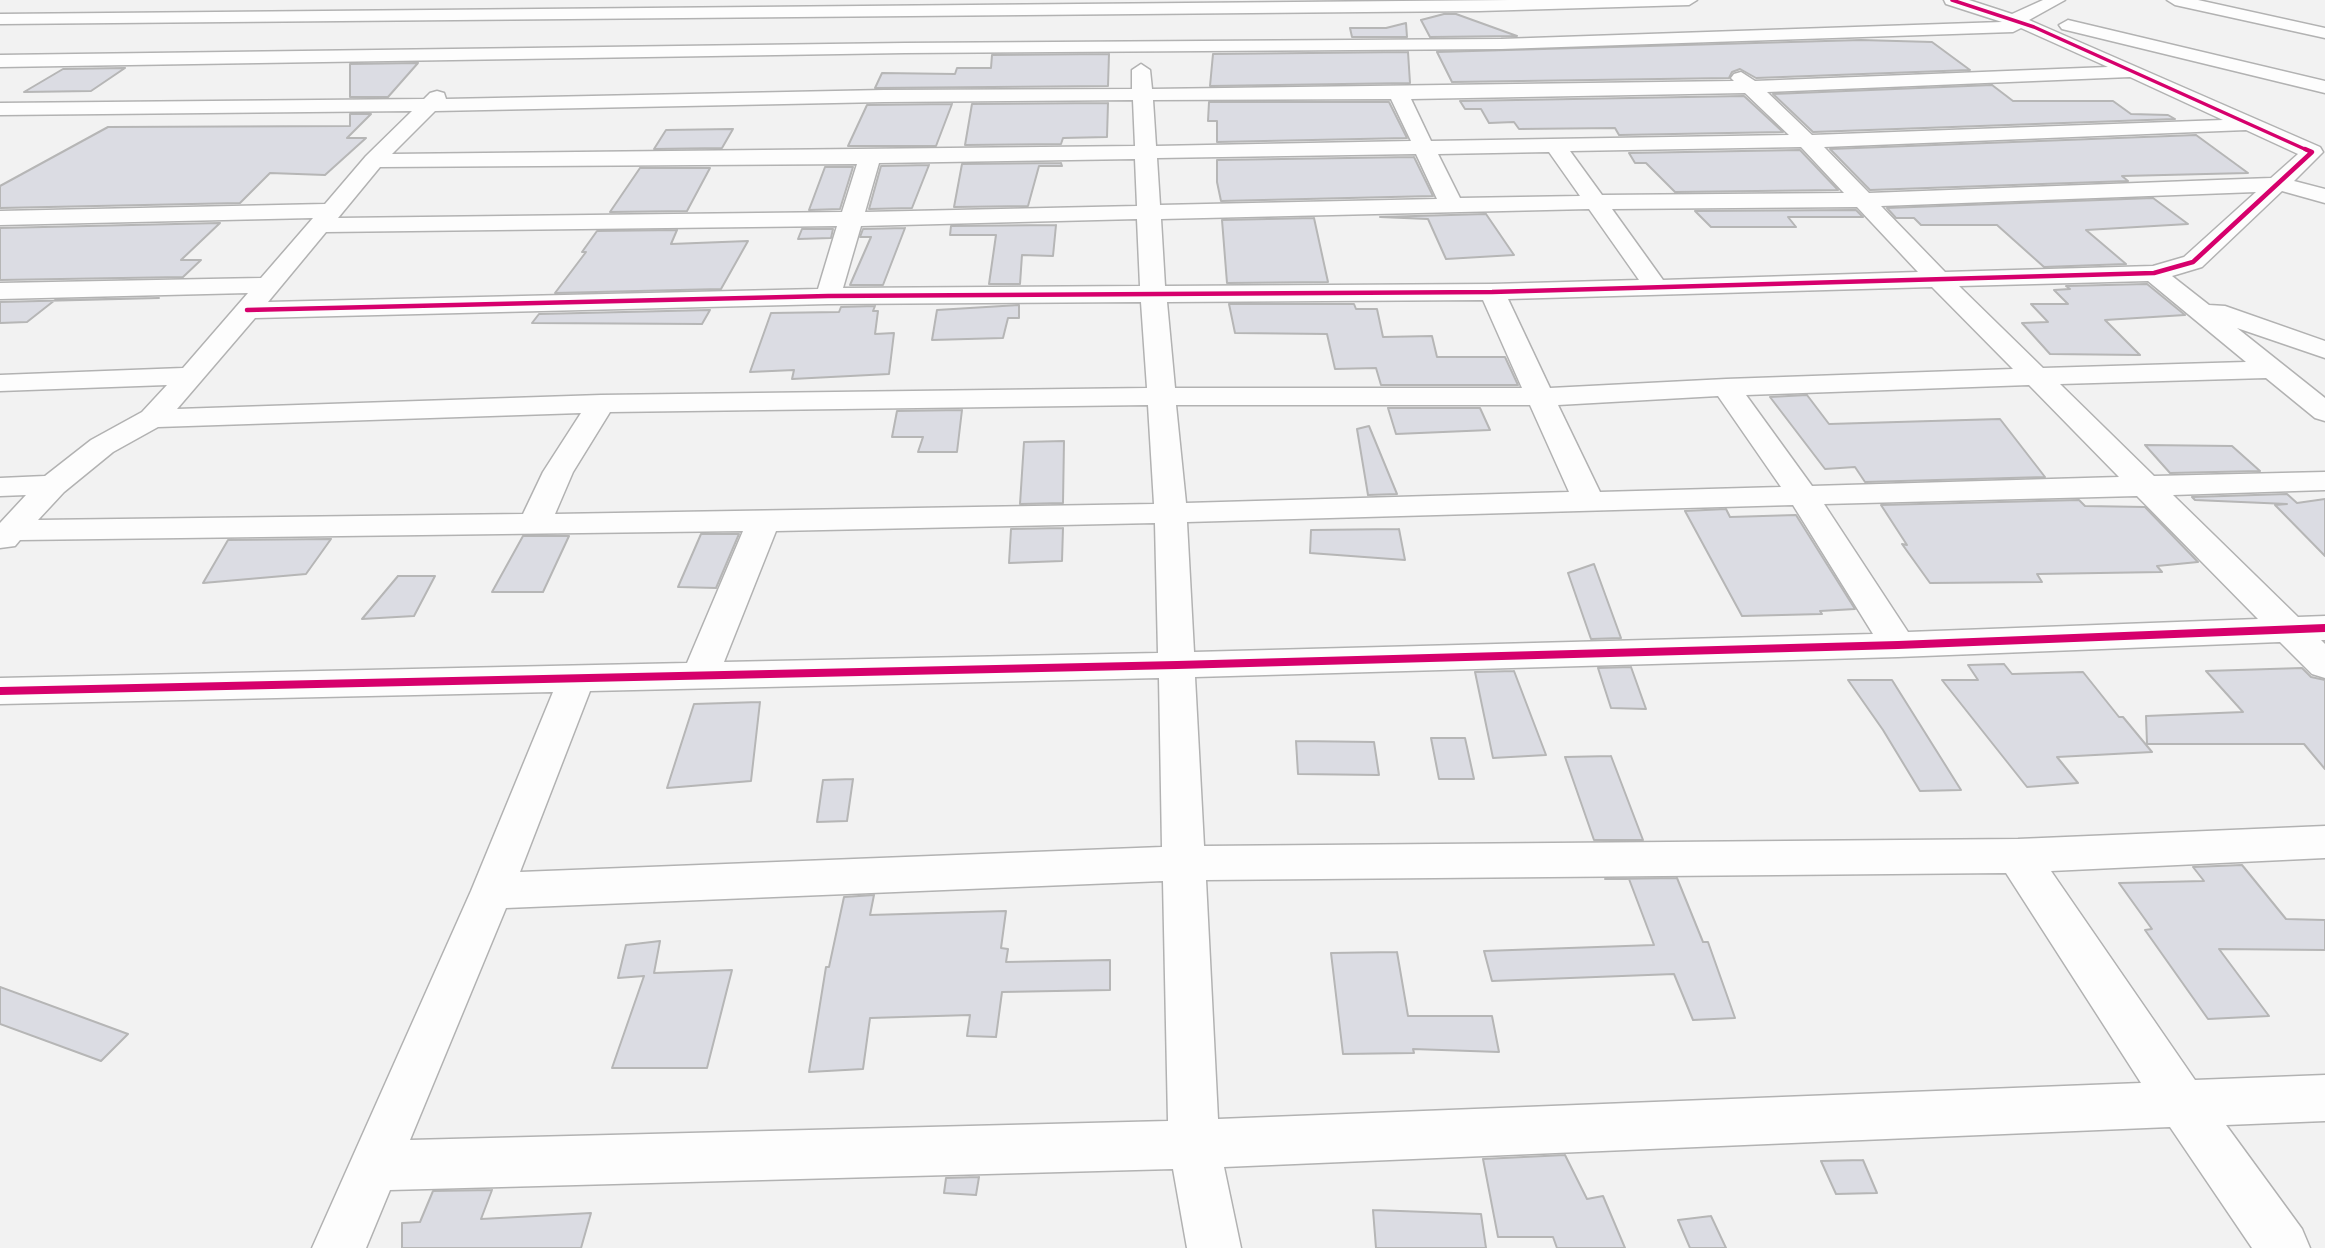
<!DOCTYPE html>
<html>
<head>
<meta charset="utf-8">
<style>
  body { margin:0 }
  canvas { display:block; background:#f2f2f2 }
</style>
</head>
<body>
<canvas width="2325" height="1248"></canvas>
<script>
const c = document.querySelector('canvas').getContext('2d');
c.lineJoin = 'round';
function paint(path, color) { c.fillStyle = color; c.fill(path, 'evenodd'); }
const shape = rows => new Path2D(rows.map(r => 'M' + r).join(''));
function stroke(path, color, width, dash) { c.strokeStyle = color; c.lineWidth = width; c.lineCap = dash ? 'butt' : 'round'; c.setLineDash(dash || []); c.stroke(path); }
const building = shape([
  [1444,14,1456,14,1517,36,1430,37,1421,20,1444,14],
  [1406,23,1407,37,1352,37,1350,28,1386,28,1406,23],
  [1861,40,1932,42,1970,70,1756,78,1740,69,1732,72,1729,78,1452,82,1437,52,1861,40],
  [1408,52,1410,83,1210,86,1213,54,1408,52],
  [1109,54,1108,86,875,88,882,73,955,74,957,68,991,68,992,55,1109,54],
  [418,63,388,97,350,97,350,64,418,63],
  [125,68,91,91,24,92,63,69,125,68],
  [1992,85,2013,101,2113,101,2131,114,2168,115,2175,119,1813,132,1773,94,1992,85],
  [1744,96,1783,132,1619,135,1615,128,1519,129,1514,122,1489,123,1481,109,1465,109,1460,101,1744,96],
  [1209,102,1389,102,1407,138,1217,142,1217,121,1208,121,1209,102],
  [1108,103,1107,137,1063,138,1061,144,965,145,972,104,1108,103],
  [952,104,936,146,848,146,867,105,952,104],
  [350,114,371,114,347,138,366,138,325,175,270,173,240,203,0,208,0,186,108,127,350,126,350,114],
  [733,129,722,148,654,149,666,130,733,129],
  [2196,135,2248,173,2122,176,2128,181,1870,190,1830,149,2196,135],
  [1800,150,1838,190,1675,192,1646,163,1635,163,1629,153,1800,150],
  [1414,157,1433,196,1221,201,1217,182,1217,160,1414,157],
  [1061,163,1062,166,1039,166,1028,206,954,207,962,164,1061,163],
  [929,165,912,208,869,209,881,166,929,165],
  [825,167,853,167,840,209,809,210,825,167],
  [640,168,710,168,687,211,610,212,640,168],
  [2153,198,2188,224,2086,230,2126,264,2044,267,1997,225,1921,225,1914,218,1896,218,1887,208,2153,198],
  [1856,210,1863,217,1788,217,1796,227,1711,227,1695,211,1856,210],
  [1486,214,1514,255,1446,259,1428,219,1380,217,1486,214],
  [1314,218,1328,282,1227,283,1222,220,1314,218],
  [220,223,181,260,201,260,183,277,0,280,0,228,220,223],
  [1056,225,1053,256,1022,255,1020,284,989,284,996,235,950,235,951,226,1056,225],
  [905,228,883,285,850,285,871,237,860,237,863,229,905,228],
  [802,229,833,229,831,238,798,239,802,229],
  [677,230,671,244,748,241,721,289,555,293,586,252,582,252,597,231,677,230],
  [2147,284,2185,315,2105,320,2140,355,2050,354,2022,323,2048,322,2031,304,2068,304,2054,290,2070,289,2066,286,2147,284],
  [159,298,55,300,27,322,0,323,0,302,159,298],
  [1229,304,1354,304,1356,309,1377,309,1383,337,1432,336,1437,357,1505,357,1518,385,1381,385,1376,368,1335,369,1327,334,1235,333,1229,304],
  [1019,305,1019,318,1008,318,1003,338,932,340,937,310,1019,305],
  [875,306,873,311,878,311,875,334,894,333,889,374,792,379,794,370,750,372,771,313,839,312,841,307,875,306],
  [710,310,702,324,532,323,539,314,710,310],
  [1807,395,1829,424,2000,419,2045,477,1865,482,1855,467,1825,469,1770,397,1807,395],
  [1388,408,1480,408,1490,430,1396,434,1388,408],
  [962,410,957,452,918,452,923,437,892,437,897,411,962,410],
  [1369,426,1397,494,1368,495,1357,429,1369,426],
  [1064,441,1063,503,1020,504,1024,442,1064,441],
  [2145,445,2232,446,2260,471,2170,473,2145,445],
  [2287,494,2297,503,2325,499,2325,556,2275,505,2287,504,2195,500,2192,497,2287,494],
  [2079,500,2085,506,2145,507,2198,562,2157,566,2162,572,2037,574,2042,582,1930,583,1902,544,1907,545,1881,505,2079,500],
  [1726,509,1730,517,1796,515,1855,609,1820,611,1822,614,1742,616,1685,511,1726,509],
  [1063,528,1062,561,1009,563,1011,529,1063,528],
  [1399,529,1405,560,1310,553,1311,530,1399,529],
  [701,534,739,534,716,588,678,587,701,534],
  [523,536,569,536,543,592,492,592,523,536],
  [331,539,306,574,203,583,228,540,331,539],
  [1594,564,1621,638,1591,639,1568,573,1594,564],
  [398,576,435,576,414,616,362,619,398,576],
  [2004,664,2012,674,2083,672,2119,717,2123,717,2152,752,2057,757,2078,783,2027,787,1942,680,1978,680,1968,665,2004,664],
  [1631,667,1646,709,1611,708,1598,668,1631,667],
  [2302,668,2311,677,2325,680,2325,769,2304,744,2147,744,2146,716,2243,712,2206,671,2302,668],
  [1514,671,1546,755,1493,758,1475,672,1514,671],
  [1848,680,1892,680,1961,790,1920,791,1883,730,1848,680],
  [760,702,751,781,667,788,694,704,760,702],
  [1431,738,1465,738,1474,779,1439,779,1431,738],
  [1296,741,1374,742,1379,775,1298,774,1296,741],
  [1611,756,1643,840,1594,840,1565,757,1611,756],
  [853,779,847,821,817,822,823,780,853,779],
  [2242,865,2286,919,2325,920,2325,950,2219,949,2269,1016,2208,1019,2145,930,2152,929,2119,883,2204,881,2193,867,2242,865],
  [1677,878,1703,942,1708,942,1735,1018,1693,1020,1674,974,1492,981,1484,951,1654,945,1629,879,1605,879,1677,878],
  [874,895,870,915,1006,911,1001,948,1008,949,1006,962,1110,960,1110,990,1002,992,996,1037,967,1036,970,1015,870,1018,863,1069,809,1072,826,967,829,967,844,897,874,895],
  [660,941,654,973,732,970,707,1068,612,1068,644,976,618,978,626,945,660,941],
  [1397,952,1408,1016,1492,1016,1499,1052,1413,1049,1414,1053,1343,1054,1331,953,1397,952],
  [0,987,128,1034,101,1061,0,1024,0,987],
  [1565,1155,1587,1199,1603,1196,1625,1248,1557,1248,1553,1237,1498,1237,1483,1159,1565,1155],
  [1863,1160,1877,1193,1836,1194,1821,1161,1863,1160],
  [979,1177,976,1195,944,1193,946,1178,979,1177],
  [492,1190,481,1219,591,1213,581,1248,402,1248,402,1223,420,1222,433,1191,492,1190],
  [1373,1210,1481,1214,1486,1248,1376,1248,1373,1210],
  [1711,1216,1726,1248,1690,1248,1678,1220,1711,1216]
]);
paint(building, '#dbdce3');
stroke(building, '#b6b6b6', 2);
const street = shape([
  [1510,0,1697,0,1689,5,1479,11,0,24,0,14,1510,0],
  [1944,0,1969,0,2012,14,2043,0,2065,0,2029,20,2320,147,2323,152,2294,181,2325,189,2325,203,2282,191,2202,267,2172,276,2209,305,2225,306,2325,341,2325,358,2237,328,2325,398,2325,421,2315,418,2266,378,2060,384,2154,476,2325,472,2325,490,2173,495,2298,617,2325,616,2325,640,2321,640,2325,644,2325,678,2312,674,2280,642,1898,657,1195,677,1204,846,2018,839,2325,826,2325,858,2051,871,2195,1080,2325,1075,2325,1121,2226,1125,2302,1229,2310,1248,2252,1248,2170,1127,1224,1167,1241,1248,1187,1248,1173,1169,390,1190,366,1248,312,1248,471,891,553,692,0,704,0,678,687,663,743,531,20,540,15,546,0,548,0,523,26,495,0,496,0,478,45,476,91,440,142,412,167,385,0,391,0,375,183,368,248,293,0,299,0,283,261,278,313,218,0,225,0,211,325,204,366,156,412,111,0,115,0,103,424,99,430,93,437,91,444,93,446,99,884,90,1132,89,1132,70,1141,64,1150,70,1152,89,1734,81,1731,78,1734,74,1741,72,1755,81,2108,67,2021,28,2013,32,1501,49,905,53,0,67,0,55,905,43,1501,39,2002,22,1946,4,1944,0],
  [2130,77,2223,120,1812,135,1767,92,2130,77],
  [1745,93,1789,135,1431,141,1411,99,1745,93],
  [1391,99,1411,141,1156,146,1153,100,1391,99],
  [1133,100,1135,146,392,154,435,111,884,102,1133,100],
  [2246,130,2298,154,2271,178,1869,193,1824,147,2246,130],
  [1801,147,1844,193,1602,195,1570,151,1801,147],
  [1549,152,1580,196,1460,198,1438,154,1549,152],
  [1416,154,1437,199,1160,205,1157,158,1416,154],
  [1135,159,1137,206,865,212,879,163,1135,159],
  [857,164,842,212,338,218,380,167,857,164],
  [2256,192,2184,257,2153,266,1945,272,1881,206,2256,192],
  [1857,207,1918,272,1663,280,1612,209,1857,207],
  [1589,209,1639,280,1492,284,1165,286,1161,219,1589,209],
  [1137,219,1140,286,843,288,861,226,1137,219],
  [837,226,818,289,268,302,326,232,837,226],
  [2148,281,2246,362,2043,368,1959,286,2148,281],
  [1932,287,2013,369,1726,379,1550,388,1508,299,1932,287],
  [1483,300,1522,388,1175,388,1167,302,1483,300],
  [1141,302,1147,388,601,395,177,409,255,318,828,304,1141,302],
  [2029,385,2119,477,1812,486,1746,395,2029,385],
  [1718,396,1781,487,1600,492,1558,405,1718,396],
  [1148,405,1154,504,555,514,573,472,610,412,1148,405],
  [1176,405,1530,405,1569,492,1186,503,1176,405],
  [581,413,543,472,523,514,38,520,64,492,113,452,158,427,581,413],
  [2137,496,2258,619,1908,632,1824,504,2137,496],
  [1793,505,1873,634,1194,652,1187,522,1793,505],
  [1155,523,1158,653,724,662,776,531,1155,523],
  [1159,678,1162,847,520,872,590,691,1159,678],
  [2006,873,2141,1083,1218,1119,1206,880,2006,873],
  [1163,881,1168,1121,410,1140,506,908,1163,881],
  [2167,0,2198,0,2325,28,2325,38,2175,5,2167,0],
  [2068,20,2325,81,2325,93,2062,29,2059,25,2068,20]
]);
stroke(street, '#b2b2b2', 3);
paint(street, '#fdfdfd');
stroke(shape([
  [1952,0,2034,27,2309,151]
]), '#d6006c', 3.5);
stroke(shape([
  [247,310,828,296,1492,292,2154,273,2193,262,2312,152,2305,149]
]), '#d6006c', 4.5);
stroke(shape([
  [0,691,1177,665,1898,645,2325,628]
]), '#d6006c', 8);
</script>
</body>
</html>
